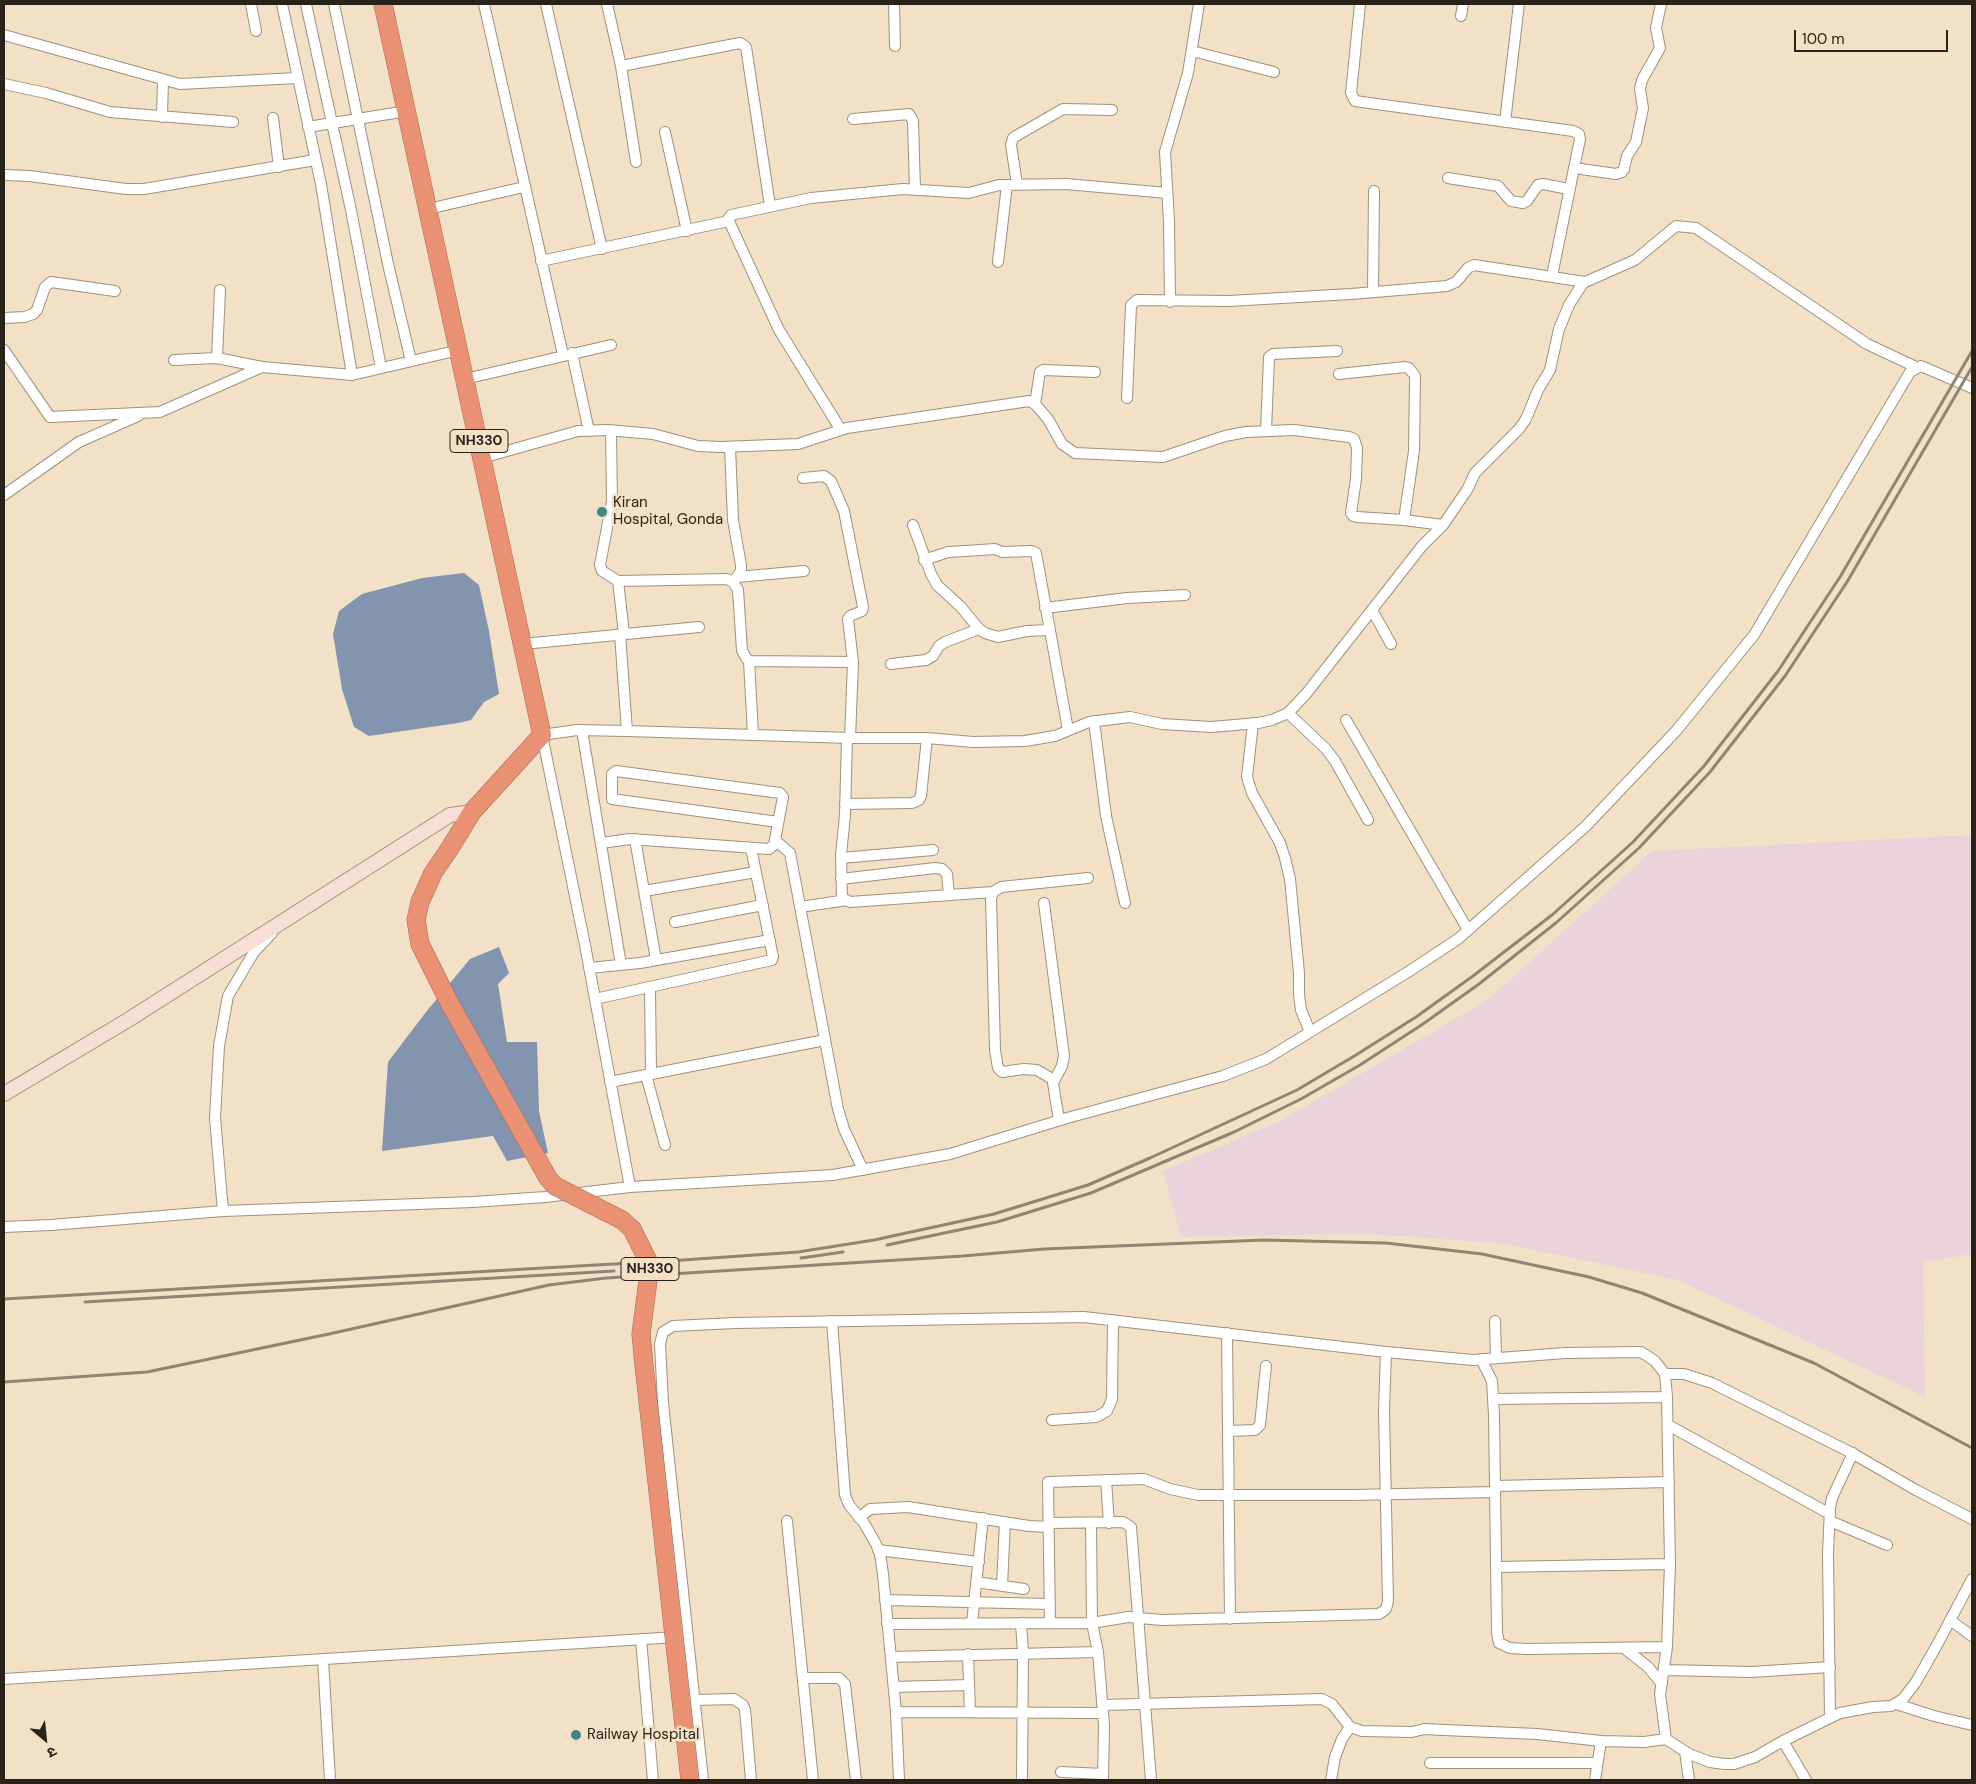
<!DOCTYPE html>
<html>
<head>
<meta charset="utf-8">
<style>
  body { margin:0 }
  #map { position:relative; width:1976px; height:1784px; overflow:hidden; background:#f2e1c7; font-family:"DM Sans","Noto Sans Devanagari",sans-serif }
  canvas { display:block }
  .frame { position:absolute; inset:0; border:5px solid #292319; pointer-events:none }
  .north { position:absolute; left:20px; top:1714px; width:50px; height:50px; -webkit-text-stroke:4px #f2e1c7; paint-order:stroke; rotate:152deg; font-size:14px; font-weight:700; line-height:20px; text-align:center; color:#292319 }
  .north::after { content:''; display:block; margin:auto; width:18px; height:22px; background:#292319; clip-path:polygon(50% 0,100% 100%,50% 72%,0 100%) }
  .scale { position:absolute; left:1794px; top:30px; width:154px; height:22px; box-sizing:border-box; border:2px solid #292319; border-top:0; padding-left:6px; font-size:15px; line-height:18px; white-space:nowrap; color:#292319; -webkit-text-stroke:4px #f2e1c7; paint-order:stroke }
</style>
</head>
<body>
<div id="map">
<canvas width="1976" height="1784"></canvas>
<div class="frame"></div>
<div class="north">उ</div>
<div class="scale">100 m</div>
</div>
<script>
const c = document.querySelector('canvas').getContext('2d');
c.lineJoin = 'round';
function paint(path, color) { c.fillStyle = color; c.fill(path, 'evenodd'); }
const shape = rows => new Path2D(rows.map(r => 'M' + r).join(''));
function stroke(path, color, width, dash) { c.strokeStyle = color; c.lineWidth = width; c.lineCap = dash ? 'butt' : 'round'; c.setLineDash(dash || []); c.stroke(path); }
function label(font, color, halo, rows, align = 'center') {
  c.font = font + ' "DM Sans",sans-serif'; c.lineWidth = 5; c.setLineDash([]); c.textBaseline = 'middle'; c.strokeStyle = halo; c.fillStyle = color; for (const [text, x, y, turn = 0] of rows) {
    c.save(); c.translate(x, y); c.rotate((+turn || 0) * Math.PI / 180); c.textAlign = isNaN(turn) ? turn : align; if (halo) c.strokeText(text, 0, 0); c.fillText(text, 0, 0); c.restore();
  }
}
paint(shape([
  [1972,835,1972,1254,1923,1262,1925,1397,1678,1280,1505,1244,1402,1236,1353,1234,1181,1237,1163,1171,1280,1121,1479,1005,1500,989,1652,851]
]), '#ebd2db');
paint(shape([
  [464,573,479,585,489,631,499,694,484,702,471,720,458,723,369,736,354,727,342,689,333,634,339,611,362,594,422,578],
  [499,947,509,973,498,984,507,1042,537,1042,539,1111,548,1153,507,1161,493,1136,382,1151,388,1062,426,1012,470,959]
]), '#8294ae');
const street = shape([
  [251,4,256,31],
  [282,4,321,184,352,375],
  [306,4,351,210,381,368],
  [334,4,388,264,411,361],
  [484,4,563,355],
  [546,4,602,249],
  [607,4,621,66,636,162],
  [894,4,895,46],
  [1360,4,1351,93,1355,101,1573,131,1579,134,1580,139,1552,276],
  [1461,16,1463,4],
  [4,35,180,84,297,78],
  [1192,51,1274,72],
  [621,66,740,43,746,47,770,206],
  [4,84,46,93,110,112,233,122],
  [162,117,163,80],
  [273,118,279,167],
  [853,119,909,114,913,121,915,190],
  [1505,122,1519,4],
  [308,127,407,111],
  [665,132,687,231],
  [1574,168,1616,174,1622,172,1624,169,1627,156,1636,142,1643,108,1640,89,1642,80,1660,48,1656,28,1661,4],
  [4,175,30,176,126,189,144,189,315,160],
  [1448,178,1498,186,1511,201,1523,203,1527,201,1538,185,1543,184,1569,189],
  [1017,184,1011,145,1013,138,1016,136,1063,109,1112,110],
  [428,209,524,187],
  [541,261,729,221],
  [998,262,1007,185],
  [1373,292,1374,191],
  [1170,302,1169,221,1165,152,1188,73,1199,4],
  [4,318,25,317,33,314,37,310,45,287,51,282,115,291],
  [4,350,50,417,160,412,262,367,352,375,459,350],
  [572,353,589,431],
  [217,358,220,290],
  [174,360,217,358,262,367],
  [1339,374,1405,367,1409,368,1415,376,1414,451,1404,520],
  [465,379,611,345],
  [1127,398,1131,305,1137,300,1229,301,1351,294,1447,286,1456,282,1468,268,1474,265,1585,282],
  [1035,404,1040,372,1043,370,1095,372],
  [841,430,779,330,728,219,731,215,811,198,903,189,969,193,999,185,1066,184,1167,193],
  [611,431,612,501,600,565,602,571,618,581,624,633],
  [1266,431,1269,357,1273,354,1337,351],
  [730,447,733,520,741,565,741,571,733,582],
  [482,458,578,431,608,430,653,434,698,446,721,447,798,444,847,428,1029,401,1035,404,1048,419,1062,444,1075,453,1163,457,1225,436,1246,432,1294,430,1349,437,1354,439,1357,448,1356,479,1351,513,1353,516,1357,517,1404,520,1443,525],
  [803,478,824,476,831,481,844,511,863,607,862,611,850,616,848,619,853,662,850,738],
  [4,495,79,442,138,416],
  [913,525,931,574,937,585,961,607,979,629,985,633,998,637,1027,631,1049,630],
  [924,560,948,552,966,551,995,549,1002,552,1032,551,1036,553,1068,730],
  [737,577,804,571],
  [618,581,727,579,733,582,738,590,742,650,746,658,749,661,853,662],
  [1045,608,1127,598,1185,595],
  [1372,610,1391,644],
  [620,634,627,731],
  [523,644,699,627],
  [749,661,753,734],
  [891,664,926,660,933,656,939,646,945,642,979,629],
  [1288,713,1326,749,1335,761,1368,820],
  [1346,720,1468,930],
  [1094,721,1106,816,1125,903],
  [1253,723,1247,777,1252,793,1280,843,1285,858,1290,879,1299,973,1299,995,1301,1010,1310,1032],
  [582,730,621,965],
  [847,738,845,815,841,855,842,898,850,902,993,892],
  [845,804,912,803,919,800,921,796,927,738],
  [635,839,656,960],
  [775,840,790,853,838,1109,844,1129,863,1170],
  [601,843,630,839,769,849,774,845,775,840,783,797,780,793,616,771,612,774,612,799,778,822],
  [841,858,933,850],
  [841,879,935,868,942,869,947,874,949,895],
  [644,891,756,872],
  [1044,903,1064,1056,1062,1066,1053,1083,1059,1120],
  [800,907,847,900],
  [675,922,763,905],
  [272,933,254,952,228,996,219,1046,215,1118,223,1211,473,1202,545,1197,630,1187,833,1175,950,1154,1067,1118,1223,1076,1266,1059,1408,972,1458,939,1586,826,1676,731,1754,635,1910,372,1921,366,1972,388],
  [589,968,640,963,770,940],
  [650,988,651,1074],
  [595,999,772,960,773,957,751,848],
  [646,1075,665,1145],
  [1054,1080,1037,1070,1024,1069,1002,1072,998,1068,995,1050,991,898,993,892,1001,887,1088,878],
  [610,1082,825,1040],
  [630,1187,585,945,542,735,577,730,627,731,850,738,927,738,973,742,1025,741,1055,736,1089,722,1130,717,1162,724,1211,727,1258,723,1272,720,1288,713,1306,694,1422,546,1443,525,1467,490,1475,473,1519,429,1526,419,1538,390,1550,370,1559,329,1569,305,1583,283,1635,260,1676,226,1696,228,1867,344,1916,367],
  [4,1227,51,1225,223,1211],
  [832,1321,845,1495,849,1505,864,1523,876,1544,880,1554,883,1574,896,1712,899,1780],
  [1495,1321,1496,1358],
  [1227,1333,1230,1619],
  [1481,1359,1492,1381,1494,1415,1497,1633,1499,1643,1510,1648,1527,1649,1667,1647],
  [1665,1374,1684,1374,1712,1383,1850,1452,1916,1490,1972,1519],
  [1493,1399,1667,1397],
  [1052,1420,1096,1417,1107,1411,1112,1399,1113,1320],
  [1668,1425,1830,1514],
  [1229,1431,1255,1430,1260,1425,1266,1366],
  [1106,1480,1109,1523],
  [1495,1486,1669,1482],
  [859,1518,870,1509,908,1507,1029,1526,1049,1527],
  [787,1521,813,1780],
  [1830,1521,1887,1545],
  [1048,1523,1123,1522,1131,1527,1151,1780],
  [1091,1523,1092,1623,1098,1652,1104,1725,1103,1780],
  [878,1550,979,1562],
  [1496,1567,1670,1564],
  [976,1582,1024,1589],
  [1002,1586,1005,1522],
  [885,1600,1050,1604],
  [1950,1620,1972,1636],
  [972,1623,983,1518],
  [1021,1623,1023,1653,1022,1780],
  [1050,1623,1048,1482,1144,1479,1170,1489,1198,1495,1353,1495,1495,1492],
  [887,1624,1092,1623,1128,1617,1162,1620,1379,1614,1386,1609,1388,1601,1384,1411,1386,1352],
  [641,1639,653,1780],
  [1624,1648,1648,1667,1662,1684],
  [968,1654,970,1712],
  [891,1657,1098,1652],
  [323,1659,330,1780],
  [1664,1670,1751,1672,1830,1667],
  [803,1678,839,1678,845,1684,856,1780],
  [4,1679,677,1637],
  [894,1687,969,1685],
  [695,1700,734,1699,743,1705,745,1710,751,1780],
  [1896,1704,1934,1716,1972,1725],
  [1102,1705,1322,1699,1332,1704,1350,1727,1362,1731,1412,1732,1424,1729,1444,1730,1537,1734,1601,1741,1644,1742,1666,1739],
  [896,1712,1103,1713],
  [1830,1718,1828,1553,1830,1508,1832,1498,1853,1453],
  [1783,1741,1840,1713,1873,1707,1891,1706,1903,1699,1916,1682,1937,1645,1972,1579],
  [1685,1751,1689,1780],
  [1430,1763,1597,1763],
  [1061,1772,1103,1774],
  [703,1780,663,1403,660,1344,663,1332,673,1326,735,1323,1084,1317,1386,1352,1473,1360,1565,1353,1641,1352,1655,1361,1665,1374,1667,1397,1670,1564,1667,1647,1660,1694,1666,1739,1689,1754,1710,1762,1724,1764,1734,1764,1755,1757,1783,1741,1806,1780],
  [1331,1780,1335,1757,1342,1739,1350,1727],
  [1595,1780,1601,1741]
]);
const secondary = shape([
  [4,1094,128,1020,450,815,472,812]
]);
const highway = shape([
  [383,4,542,735,472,812,450,848]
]);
stroke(street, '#a09179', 12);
stroke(secondary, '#a09179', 16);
stroke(highway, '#a66a54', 19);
stroke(street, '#fff', 10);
stroke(secondary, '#f9ded5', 14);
stroke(highway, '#ea9173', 18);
stroke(shape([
  [887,1245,997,1222,1091,1193,1234,1132,1301,1099,1360,1065,1423,1024,1479,984,1557,922,1639,848,1710,772,1785,676,1847,582,1972,367],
  [801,1258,843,1252],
  [4,1299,683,1260,798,1252,874,1240,994,1214,1088,1185,1150,1158,1297,1090,1356,1055,1416,1017,1473,976,1552,915,1633,842,1704,766,1778,671,1840,577,1972,351],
  [85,1302,614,1271],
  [4,1382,147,1372,329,1334,549,1285,606,1278,963,1256,1044,1249,1264,1240,1386,1243,1482,1254,1589,1277,1642,1293,1814,1363,1972,1448]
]), '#908472', 3);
const highwayBridge = shape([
  [450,848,433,873,420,902,416,920,420,944,449,1002,548,1178,555,1186,622,1220,632,1229,650,1265,641,1334,644,1365,690,1780]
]);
stroke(highwayBridge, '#a66a54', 19, []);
stroke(highwayBridge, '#ea9173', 18);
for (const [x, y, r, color] of [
  [602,512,6,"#3f8786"],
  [576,1735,6,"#3f8786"]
]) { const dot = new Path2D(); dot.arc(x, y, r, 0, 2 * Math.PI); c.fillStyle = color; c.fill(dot); stroke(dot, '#f2e1c7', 2); }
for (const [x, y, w] of [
  [479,441,58],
  [650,1269,58]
]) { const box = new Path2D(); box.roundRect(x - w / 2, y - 11.5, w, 23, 4); c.fillStyle = '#f2e1c7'; c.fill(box); stroke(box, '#292319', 1); }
label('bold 14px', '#292319', null, [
  ["NH330",479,441],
  ["NH330",650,1269]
]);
label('15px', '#292319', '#f2e1c7', [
  ["Kiran",613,503],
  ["Hospital, Gonda",613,520],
  ["Railway Hospital",587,1735]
], 'left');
</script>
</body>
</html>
